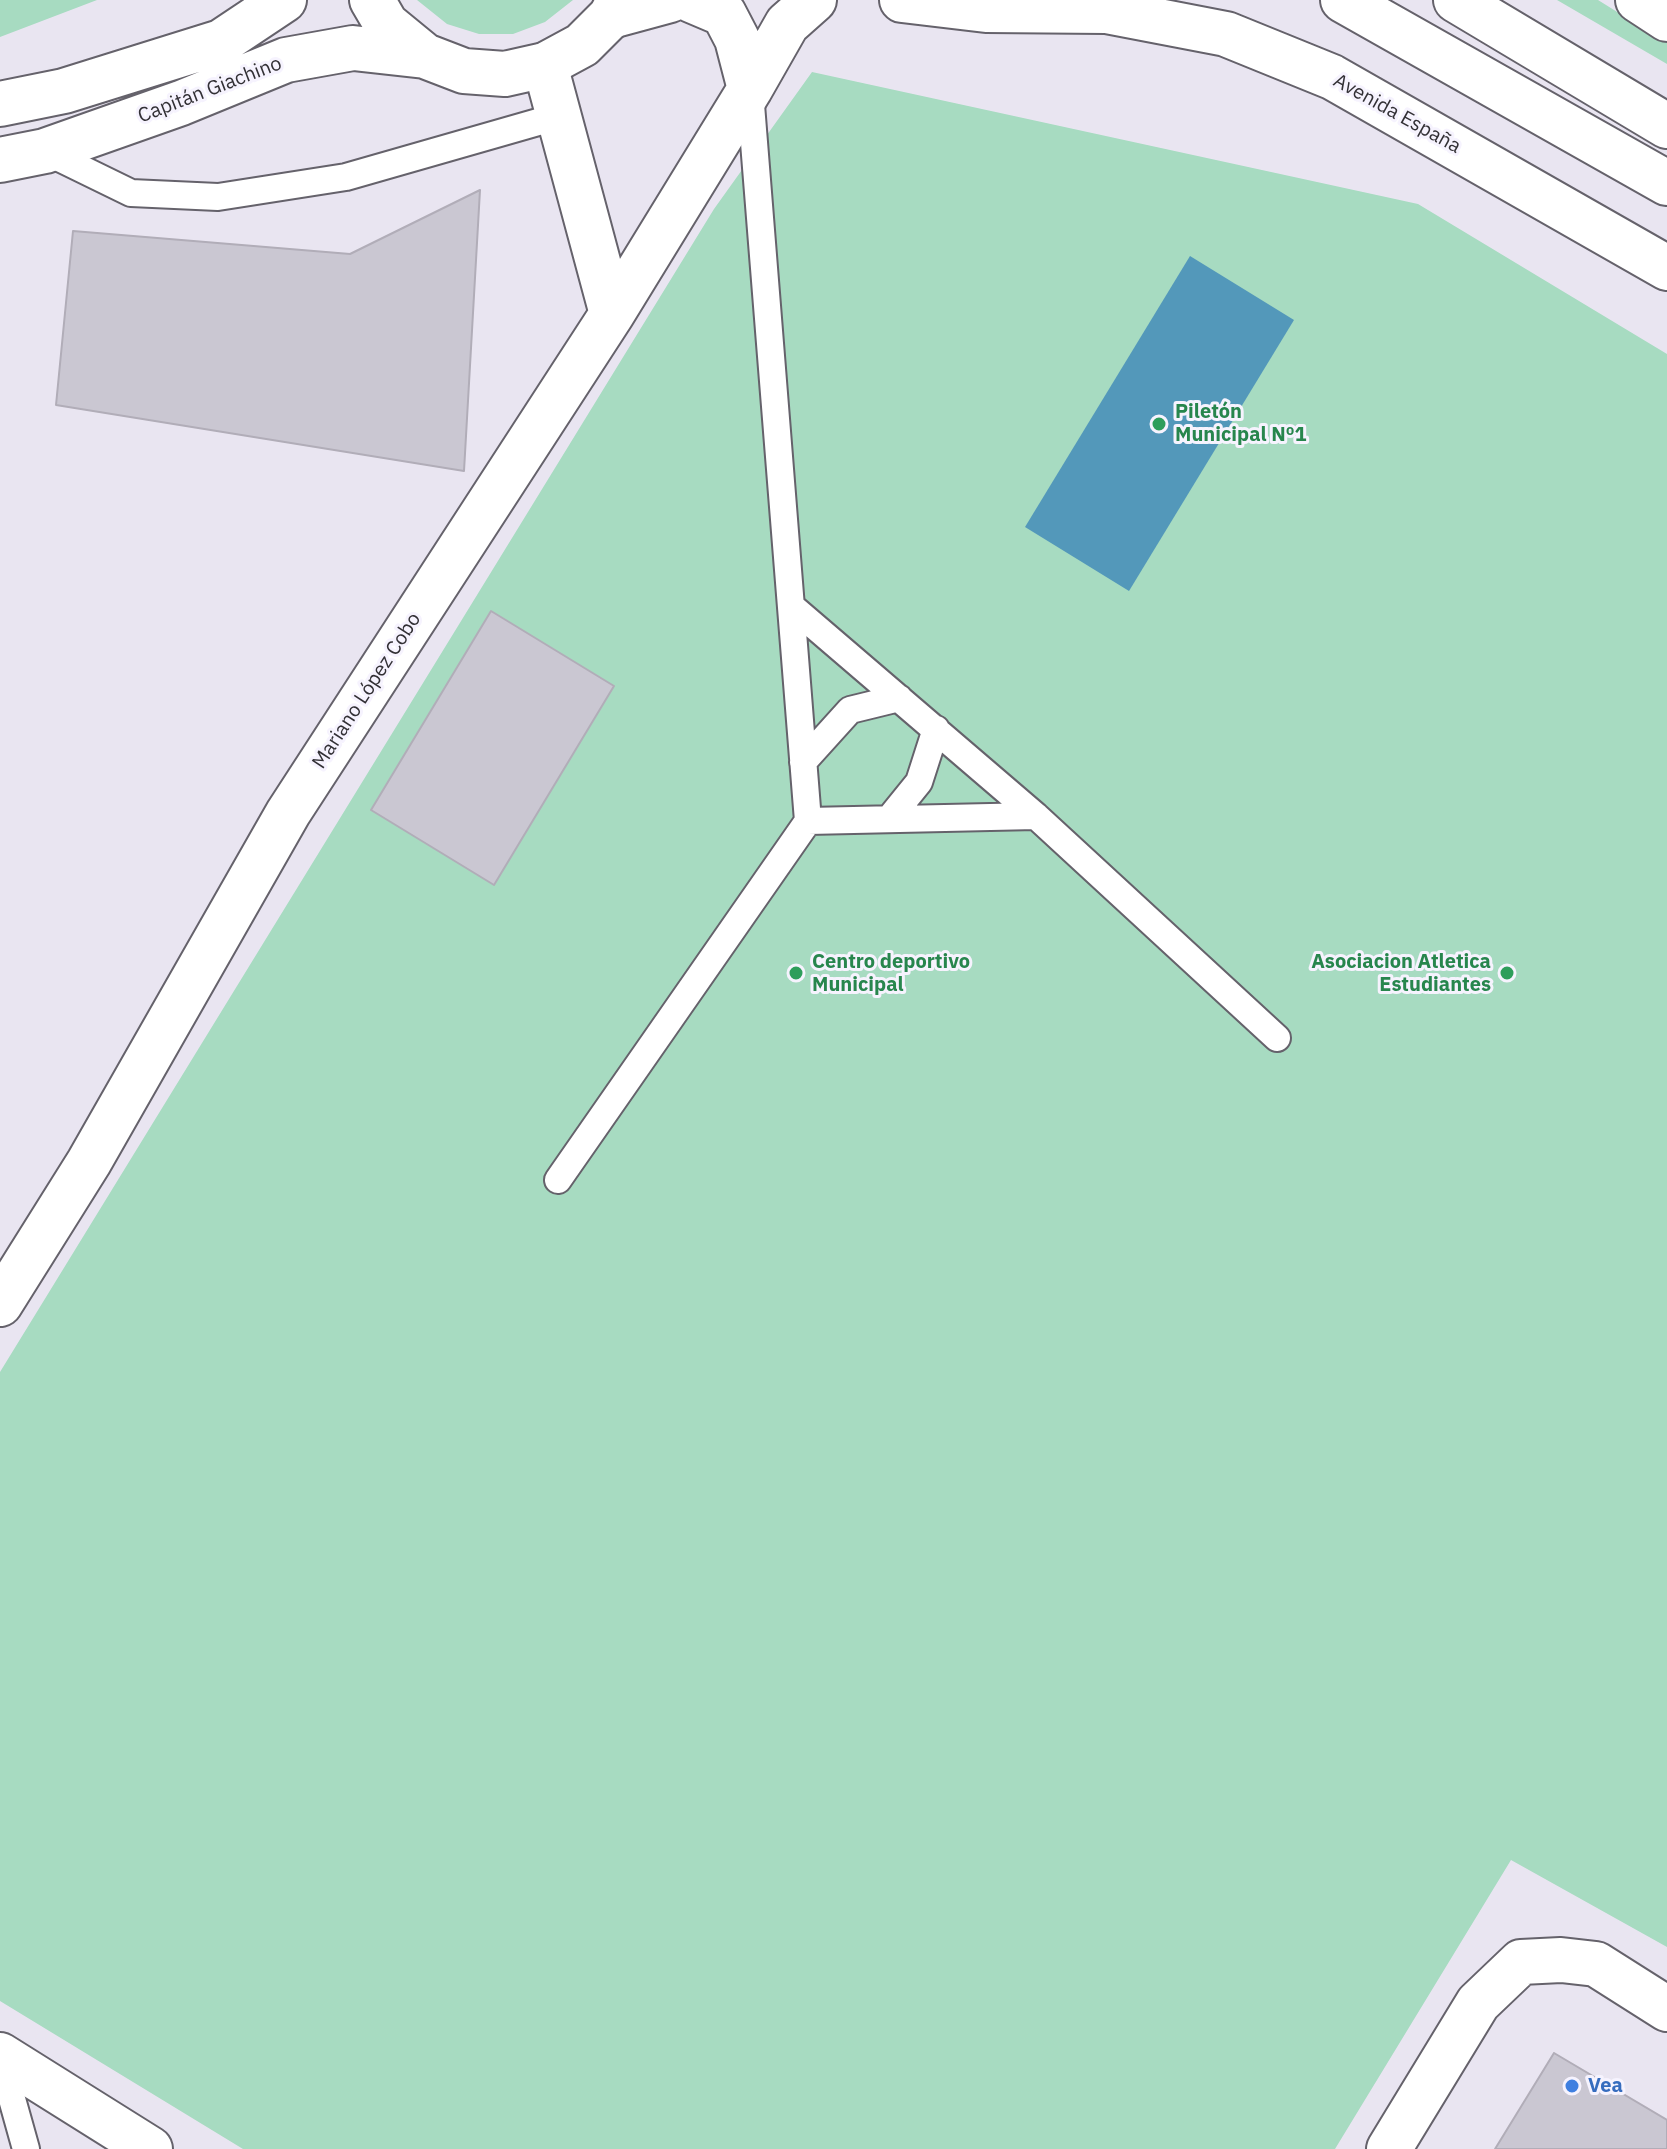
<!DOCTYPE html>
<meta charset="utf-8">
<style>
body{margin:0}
canvas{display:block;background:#e9e5f1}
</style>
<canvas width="1667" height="2149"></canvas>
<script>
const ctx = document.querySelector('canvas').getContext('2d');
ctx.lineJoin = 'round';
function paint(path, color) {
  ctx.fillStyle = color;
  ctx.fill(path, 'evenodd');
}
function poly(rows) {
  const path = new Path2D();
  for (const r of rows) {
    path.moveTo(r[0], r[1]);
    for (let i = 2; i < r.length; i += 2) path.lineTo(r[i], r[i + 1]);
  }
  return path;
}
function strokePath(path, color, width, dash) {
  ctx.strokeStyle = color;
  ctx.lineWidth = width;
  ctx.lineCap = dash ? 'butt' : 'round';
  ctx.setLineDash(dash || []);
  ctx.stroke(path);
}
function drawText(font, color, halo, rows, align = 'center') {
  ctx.font = font + ' "IBM Plex Sans",sans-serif';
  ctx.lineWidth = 6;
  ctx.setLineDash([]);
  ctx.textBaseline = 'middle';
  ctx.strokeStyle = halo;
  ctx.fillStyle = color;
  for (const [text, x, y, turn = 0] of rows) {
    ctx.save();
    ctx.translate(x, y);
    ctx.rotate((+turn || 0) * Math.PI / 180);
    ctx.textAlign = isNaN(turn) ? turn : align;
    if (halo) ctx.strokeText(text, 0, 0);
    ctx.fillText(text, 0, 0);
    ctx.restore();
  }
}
paint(poly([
 [0,0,97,0,0,37],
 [417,0,573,0,545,22,513,34,479,34,447,24],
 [1557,0,1598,0,1667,43,1667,64],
 [812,72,1418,204,1667,354,1667,1947,1511,1860,1335,2149,243,2149,0,2001,0,1372,714,209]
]), '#a7dbc1');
paint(poly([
 [1190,256,1294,320,1129,591,1025,527]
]), '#5398ba');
const building = poly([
 [480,190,464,471,56,405,73,231,350,254,480,190],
 [491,611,614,686,494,885,371,810,491,611],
 [1554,2053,1667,2120,1667,2149,1495,2149,1554,2053]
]);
paint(building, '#cac7d2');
strokePath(building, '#b1adb8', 2);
const lane = poly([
 [45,151,131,193,218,197,346,177,559,116],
 [791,606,1036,816,1277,1038],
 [803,762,850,710,899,698],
 [889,819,919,782,936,729],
 [808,821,1036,816],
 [558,1180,808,821,750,92],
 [0,2056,26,2149]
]);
const street = poly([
 [691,0,724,14,737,39,750,89],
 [902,0,986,10,1106,11,1226,34,1332,77,1667,268],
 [1638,0,1667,19],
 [611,16,670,0],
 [545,65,612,314],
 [0,1304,89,1162,288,813,612,314,750,89,787,24,814,0],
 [0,2055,150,2149],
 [1389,2149,1478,2003,1521,1962,1561,1960,1596,1964,1667,2009]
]);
const secondary = poly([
 [372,0,386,24,425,56,464,71,505,74,545,65,582,45,611,16,619,0],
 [1343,0,1667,183],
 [1456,0,1667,126],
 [0,104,64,91,221,42,284,0],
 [0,160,45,151,181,103,286,60,353,48,425,56]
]);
strokePath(lane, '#65626b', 30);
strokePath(street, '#65626b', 48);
strokePath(secondary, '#65626b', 48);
strokePath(lane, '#fff', 26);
strokePath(street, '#fff', 44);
strokePath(secondary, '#fff', 44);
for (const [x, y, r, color] of [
 [1159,424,8,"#2e9e5b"],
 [796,973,8,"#2e9e5b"],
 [1507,973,8,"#2e9e5b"],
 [1572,2086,8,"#3f7fe0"]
]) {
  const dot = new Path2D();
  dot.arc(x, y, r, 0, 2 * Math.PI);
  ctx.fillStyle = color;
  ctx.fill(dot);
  strokePath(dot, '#f6f3fe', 3);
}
drawText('20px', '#323035', '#f6f3fe', [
 ["Capitán Giachino",210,90,-21],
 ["Avenida España",1397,114,29],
 ["Mariano López Cobo",367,691,-57]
]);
drawText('bold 20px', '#27864d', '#f6f3fe', [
 ["Piletón",1175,412],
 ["Municipal Nº1",1175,435],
 ["Centro deportivo",812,962],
 ["Municipal",812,985],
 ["Asociacion Atletica",1491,962,"right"],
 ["Estudiantes",1491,985,"right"]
], 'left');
drawText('bold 20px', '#366cbe', '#f6f3fe', [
 ["Vea",1588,2086]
], 'left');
</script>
